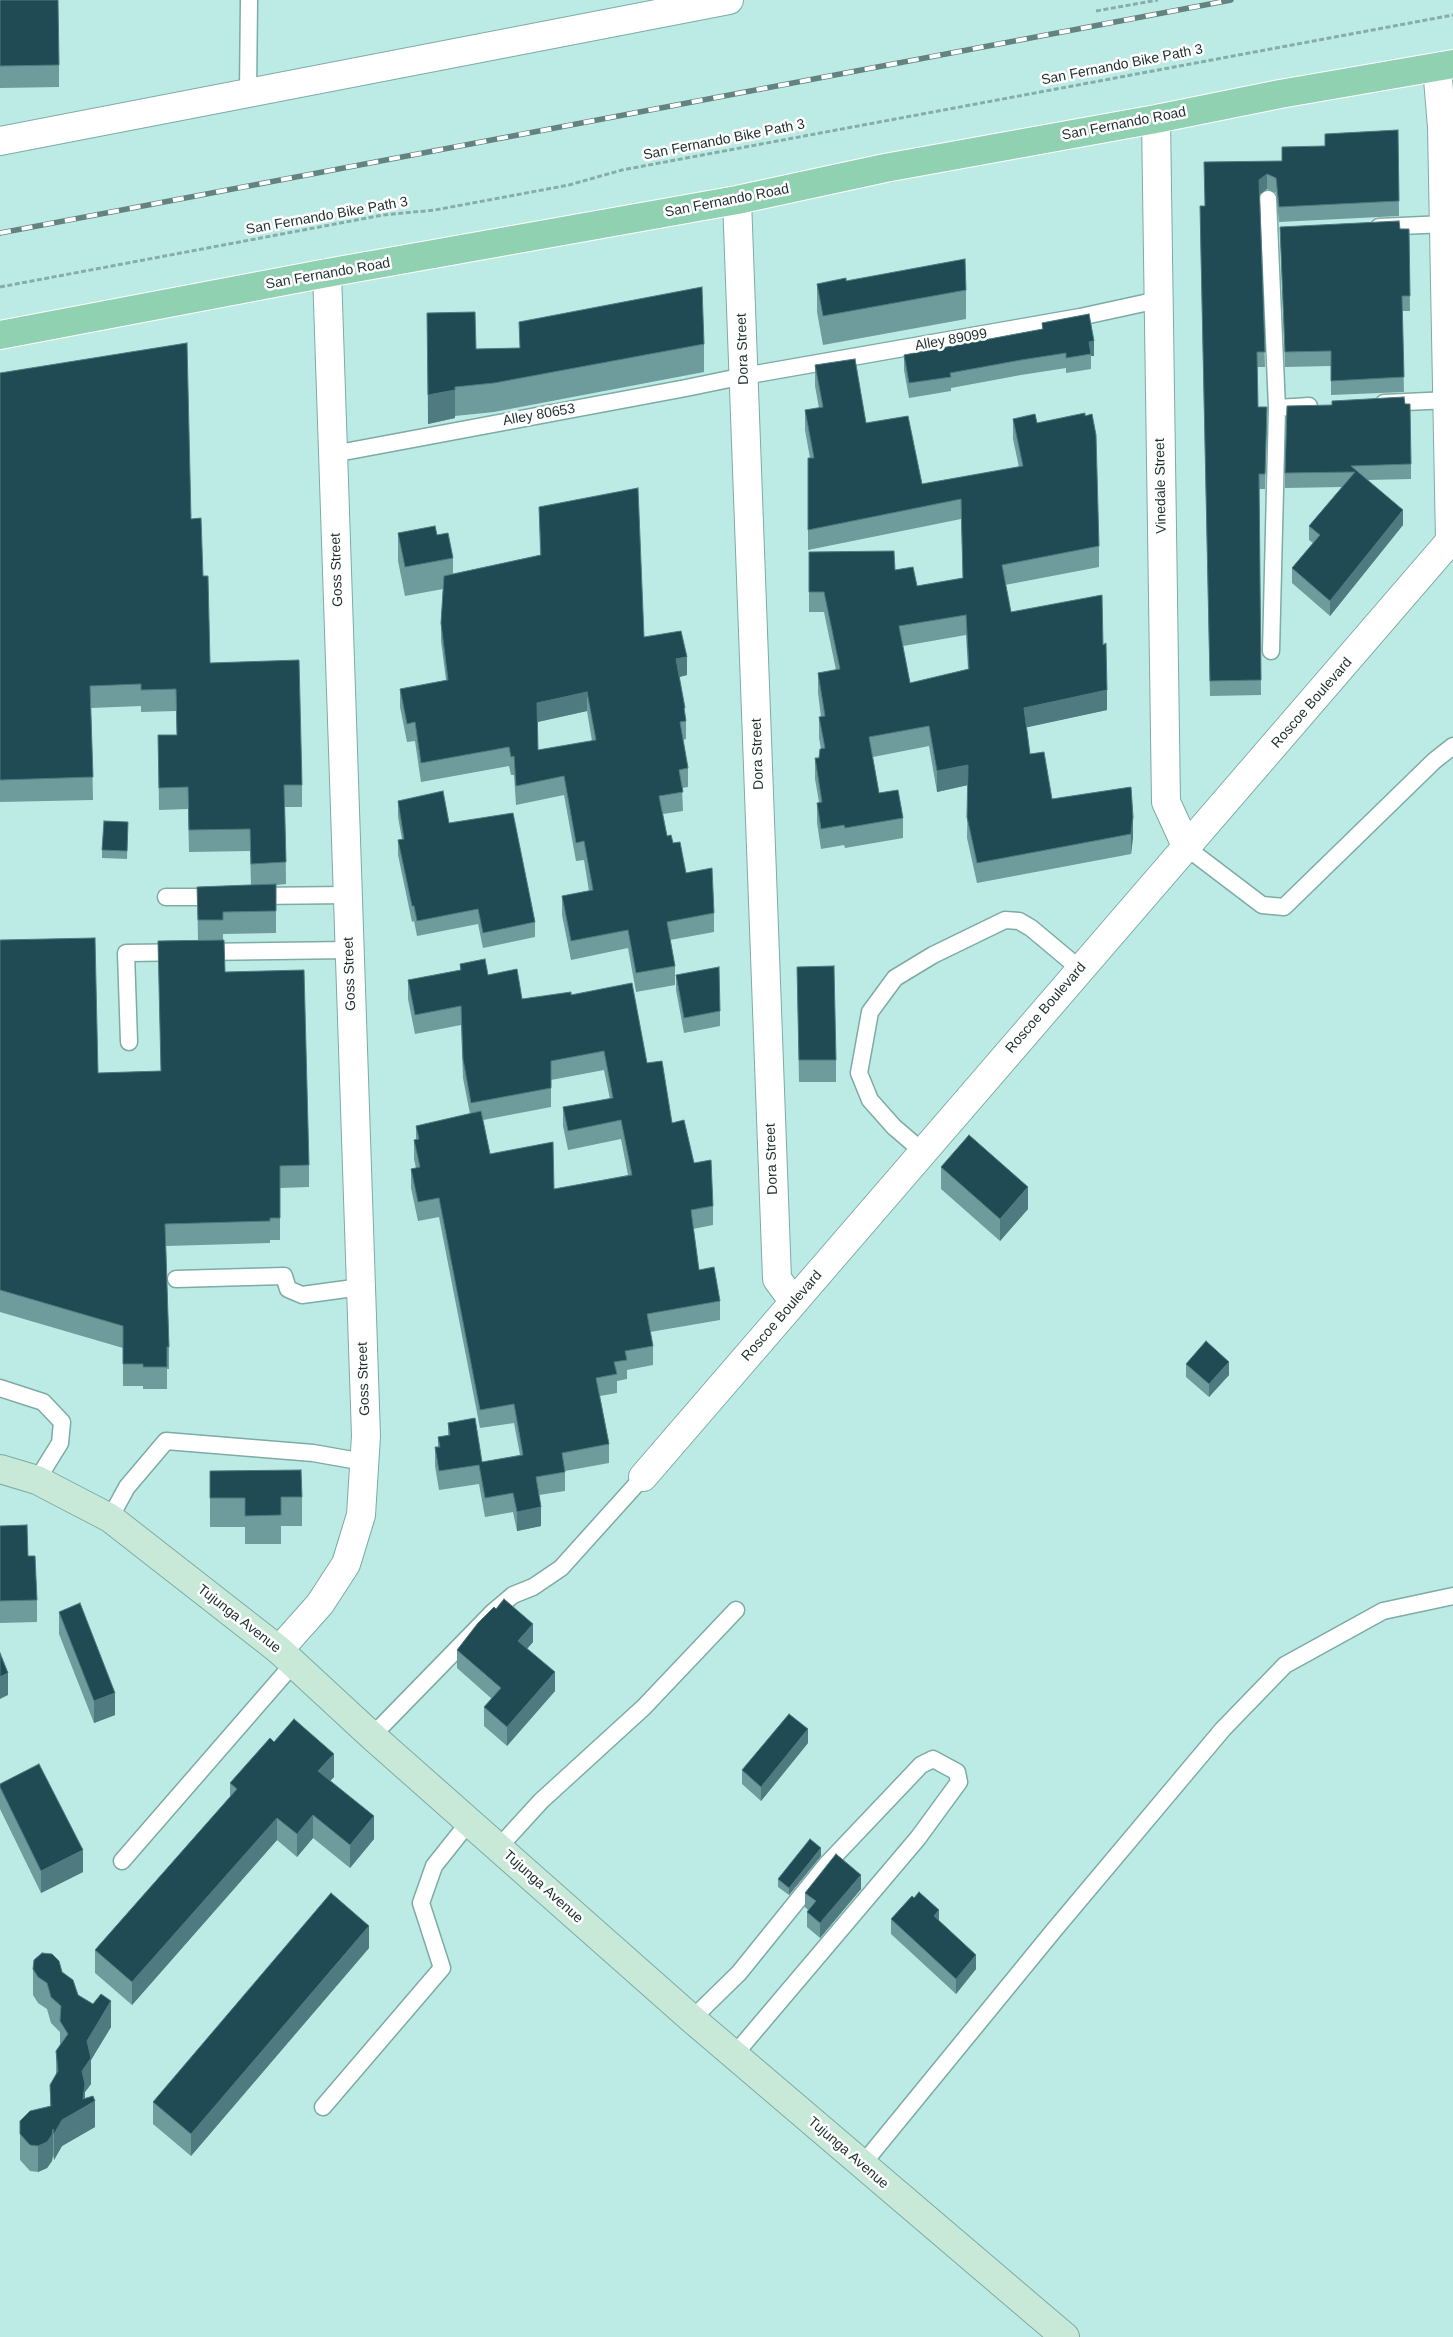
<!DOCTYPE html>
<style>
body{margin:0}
canvas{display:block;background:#bcebe5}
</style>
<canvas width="1453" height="2337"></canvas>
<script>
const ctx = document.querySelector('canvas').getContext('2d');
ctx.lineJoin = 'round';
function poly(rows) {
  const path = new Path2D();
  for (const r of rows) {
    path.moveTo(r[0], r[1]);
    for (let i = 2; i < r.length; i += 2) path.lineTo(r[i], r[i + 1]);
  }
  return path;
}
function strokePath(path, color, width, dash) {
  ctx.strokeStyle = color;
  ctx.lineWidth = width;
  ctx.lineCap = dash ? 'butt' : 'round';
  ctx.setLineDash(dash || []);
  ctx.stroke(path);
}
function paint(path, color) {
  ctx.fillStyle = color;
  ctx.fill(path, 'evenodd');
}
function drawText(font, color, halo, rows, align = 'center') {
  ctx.font = font + ' Arial,sans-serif';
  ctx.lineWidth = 5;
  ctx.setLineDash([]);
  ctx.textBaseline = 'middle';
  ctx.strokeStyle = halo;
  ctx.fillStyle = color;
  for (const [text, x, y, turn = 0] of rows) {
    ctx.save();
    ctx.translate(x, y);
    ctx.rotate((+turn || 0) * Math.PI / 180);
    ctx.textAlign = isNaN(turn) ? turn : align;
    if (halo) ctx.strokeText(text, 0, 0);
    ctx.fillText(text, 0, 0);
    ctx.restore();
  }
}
const lane = poly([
 [248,93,249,0],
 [1268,199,1277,408,1309,406],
 [1379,227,1445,224],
 [1384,403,1449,400],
 [333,454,686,388,744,376,1080,317,1158,300],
 [1271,651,1277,408],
 [1187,848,1262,905,1284,907,1434,761,1453,746],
 [255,896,348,895],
 [166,897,218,897],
 [129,1042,126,953,349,950],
 [922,1151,894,1127,870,1100,859,1073,870,1012,895,978,933,955,1005,920,1019,921,1031,928,1080,969],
 [176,1279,284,1276,288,1289,302,1295,361,1287],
 [0,1388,43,1402,62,1422,60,1443,37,1480],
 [110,1518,127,1487,166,1441,313,1453,364,1462],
 [372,1736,493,1612,513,1595,533,1587,561,1568,643,1477],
 [499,1847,541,1801,644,1707,736,1610],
 [122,1861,294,1663],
 [692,2019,739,1973,827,1864,921,1765,933,1759,957,1772,959,1782,918,1838,735,2054],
 [323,2107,442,1968,421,1903,434,1866,469,1822],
 [862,2165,1055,1929,1223,1729,1285,1665,1383,1611,1453,1596]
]);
const street = poly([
 [1437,67,1442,127,1450,541],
 [1156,119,1166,802,1187,848],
 [0,141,729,0],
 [737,200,777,1279,794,1302],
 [643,1477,1450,541],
 [279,1650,320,1604,346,1564,361,1515,366,1436,327,273]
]);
const secondary = poly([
 [0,1469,37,1480,110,1518,279,1650,372,1736,692,2019,1065,2337]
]);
const primary = poly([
 [0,335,327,273,737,200,885,168,1156,119,1280,94,1453,64]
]);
strokePath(lane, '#7daba5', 19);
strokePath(street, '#7daba5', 30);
strokePath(secondary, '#7daba5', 30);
strokePath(primary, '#fff', 30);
strokePath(poly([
 [1096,11,1158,0],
 [0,287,383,215,435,210,569,185,622,170,1453,15]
]), '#87ada8', 3, [5, 2.5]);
strokePath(lane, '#fff', 16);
strokePath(street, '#fff', 28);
strokePath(secondary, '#c8e8d8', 28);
strokePath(primary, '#90d1b2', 28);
const rail = poly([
 [0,233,1231,0]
]);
strokePath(rail, '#648380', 5.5);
strokePath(rail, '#fff', 4, [11]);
paint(poly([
 [0,0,59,65,59,87,0,88],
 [1398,130,1399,216,1279,222,1276,193,1267,189,1259,194,1265,367,1257,367,1258,407,1267,422,1265,489,1259,489,1261,695,1210,696,1200,221,1204,206,1282,161,1325,146],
 [1280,227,1409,229,1410,311,1402,311,1404,392,1331,395,1331,366,1285,367],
 [846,281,966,290,966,319,823,345,817,312,817,284],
 [427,313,476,349,704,344,704,372,494,412,455,416,455,418,428,424],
 [1089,314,1094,356,1091,356,1091,369,1066,373,1066,368,1021,375,951,388,951,391,909,398,904,370,904,355,1042,329,1042,323],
 [815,365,866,423,922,484,1019,467,1013,439,1013,419,1037,423,1099,546,1099,567,1005,585,1011,612,1103,645,1107,710,1026,727,1030,754,1052,799,1131,787,1133,837,1131,854,977,883,967,838,968,785,937,792,929,746,873,757,879,793,903,818,903,838,845,848,844,845,821,849,817,823,817,803,819,802,815,779,815,758,819,758,821,749,819,738,819,717,821,717,818,693,818,673,836,670,824,612,809,612,809,552,895,570,917,586,963,578,961,519,808,550,808,458,810,458,805,430,805,410,819,408,815,386],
 [966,635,968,669,910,683,903,646],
 [0,373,191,519,203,576,210,663,302,785,302,807,285,807,286,884,276,885,276,933,223,934,223,940,225,972,309,1165,309,1187,280,1188,280,1240,270,1240,270,1243,166,1246,169,1347,169,1369,167,1369,167,1389,143,1389,143,1386,123,1386,123,1348,0,1312,0,940,98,1073,161,1071,158,941,198,940,197,887,251,885,250,851,189,852,188,809,159,810,158,735,177,735,176,711,141,712,141,706,91,708,93,800,0,802],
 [1405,404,1411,464,1411,479,1367,480,1403,525,1330,616,1292,583,1292,568,1313,543,1309,540,1309,526,1342,487,1285,488,1285,473],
 [539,507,644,637,687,675,679,677,686,721,686,739,683,740,688,768,688,787,682,788,683,811,663,814,667,836,673,843,686,873,714,913,714,932,670,940,675,966,675,985,636,992,628,948,571,960,562,915,562,896,589,891,584,860,576,861,564,795,516,805,514,775,511,775,509,766,421,782,415,741,407,742,400,707,400,689,446,680,441,641,441,623,443,589,405,596,398,561,398,533,437,535,453,558,453,574,540,555],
 [587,711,592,741,538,750,538,722],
 [398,801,449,823,535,922,535,937,483,948,478,924,417,936,414,921,412,922,398,855,398,840,402,839,398,817],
 [128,822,127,859,102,858,102,850],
 [460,964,488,975,522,999,571,995,647,1063,672,1123,694,1163,713,1206,713,1225,693,1229,699,1270,720,1301,720,1320,650,1332,653,1346,653,1365,627,1370,627,1379,617,1381,617,1393,600,1396,609,1444,609,1463,565,1471,565,1491,539,1495,541,1526,517,1531,513,1512,485,1517,479,1484,439,1490,435,1466,435,1447,438,1447,438,1437,448,1436,448,1423,482,1462,520,1455,514,1423,480,1428,439,1217,418,1221,411,1188,411,1169,416,1168,414,1159,414,1140,416,1140,416,1126,470,1114,463,1078,461,1025,415,1034,408,999,408,980,460,970],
 [604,1070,610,1099,563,1107,563,1126,568,1150,621,1139,628,1175,554,1189,490,1154,483,1120,551,1107,551,1080],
 [797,967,836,1060,836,1082,799,1082],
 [676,975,720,1011,720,1026,684,1033,676,990],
 [941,1167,1028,1209,1000,1241,941,1189],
 [1186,1364,1229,1375,1209,1397,1186,1377],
 [210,1471,302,1497,302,1526,281,1526,281,1544,245,1544,245,1527,210,1527],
 [0,1526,28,1556,37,1600,37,1622,0,1623],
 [59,1612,115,1715,94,1723,59,1634],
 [533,1642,527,1649,555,1691,507,1746,484,1726,484,1707,492,1699,457,1668,457,1650],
 [274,1742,334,1777,330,1781,374,1839,350,1868,313,1838,297,1857,277,1840,132,2005,95,1973,95,1950,230,1797,230,1783],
 [808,1743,761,1801,742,1784,742,1770],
 [0,1784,83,1872,41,1893,0,1809],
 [821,1856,789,1895,778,1887,778,1879],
 [861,1889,820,1938,807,1927,807,1912,808,1910,805,1907,805,1893],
 [891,1919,939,1921,976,1969,956,1994,891,1934],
 [369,1948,191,2156,153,2124,153,2102],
 [33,1969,62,1972,78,1995,111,2027,91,2060,91,2084,85,2092,85,2098,95,2127,62,2146,54,2160,53,2155,52,2161,47,2168,38,2172,30,2171,20,2160,20,2134,50,2107,50,2085,56,2075,56,2051,60,2045,60,2032,51,2023,47,2009,38,2003,33,1995]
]), '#6e9b9c');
paint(poly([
 [1267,174,1267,189,1259,195,1259,180],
 [1094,341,1094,356,1091,356,1089,342],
 [455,390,455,418,428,424,428,395],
 [1403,510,1403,525,1330,616,1330,601],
 [687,657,687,675,676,678,676,659],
 [1107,690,1107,710,1024,728,1024,708],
 [587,692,587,711,537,722,537,703],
 [968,765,968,785,937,792,937,771],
 [1133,817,1133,837,1131,854,1131,834],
 [1028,1187,1028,1209,1000,1241,1000,1219],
 [1229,1362,1229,1375,1209,1397,1209,1384],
 [541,1507,541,1526,517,1531,517,1512],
 [533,1624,533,1642,518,1659,518,1641],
 [555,1672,555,1691,507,1746,507,1727],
 [8,1673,8,1695,0,1699,0,1677],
 [115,1693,115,1715,94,1723,94,1701],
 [808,1729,808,1743,761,1801,761,1787],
 [334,1754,334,1777,318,1794,318,1771],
 [313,1815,313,1838,297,1857,297,1834],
 [374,1816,374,1839,350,1868,350,1845],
 [277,1818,277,1840,132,2005,132,1982],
 [821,1848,821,1856,789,1895,789,1888],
 [83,1850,83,1872,41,1893,41,1871],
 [861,1875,861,1889,820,1938,820,1923],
 [939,1910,939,1925,934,1916],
 [369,1926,369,1948,191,2156,191,2134],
 [976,1955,976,1969,956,1994,956,1979],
 [111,2001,111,2027,91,2060,91,2084,85,2092,85,2106,95,2101,95,2127,62,2146,54,2160,54,2134,82,2071,87,2041],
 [53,2129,53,2155,52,2161,47,2168,38,2172,38,2146]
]), '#4f7b80');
const building = poly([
 [0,0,58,0,59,65,0,66,0,0],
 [1398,130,1399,201,1279,207,1276,178,1267,174,1259,180,1265,352,1257,352,1258,407,1267,407,1265,474,1259,474,1261,680,1210,681,1200,206,1205,206,1204,162,1282,161,1282,147,1325,146,1325,134,1398,130],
 [1399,221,1400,229,1409,229,1410,296,1402,296,1404,377,1331,381,1331,351,1285,352,1280,227,1399,221],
 [965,259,966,290,823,316,817,284,846,278,846,281,965,259],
 [702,287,704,344,494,383,455,387,455,390,428,395,427,313,475,312,476,349,520,348,519,322,702,287],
 [1089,314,1094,341,1089,342,1091,354,1066,358,1066,353,1021,360,950,373,951,377,909,383,904,355,1043,329,1042,323,1089,314],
 [187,343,191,519,201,518,203,576,208,576,210,663,299,660,302,785,284,785,286,862,251,864,250,829,189,830,188,787,159,788,158,735,177,735,176,689,141,690,141,684,90,686,93,777,0,780,0,373,187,343],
 [855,359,866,423,908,416,922,484,1023,466,1013,419,1035,414,1037,423,1085,413,1085,416,1092,414,1096,435,1099,546,1002,565,1011,612,1102,595,1103,645,1106,643,1107,690,1024,708,1030,754,1044,752,1052,799,1131,787,1133,817,1131,834,977,863,967,817,968,765,937,771,929,726,869,737,879,793,898,790,903,818,845,828,844,825,821,829,817,803,822,802,815,758,819,758,820,749,825,748,819,717,825,716,818,673,840,669,824,592,809,592,809,552,894,551,895,570,913,567,917,586,963,578,961,499,808,530,808,458,814,458,805,410,823,407,815,365,855,359],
 [966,615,969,669,910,683,899,626,966,615],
 [1404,397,1405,404,1410,404,1411,464,1351,466,1403,510,1330,601,1292,568,1320,535,1309,526,1355,472,1285,473,1287,406,1332,405,1332,401,1404,397],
 [638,488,644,637,681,631,687,657,676,659,685,708,684,708,686,721,680,722,688,768,679,770,683,792,659,796,667,836,671,835,673,843,680,842,686,873,712,868,714,913,667,922,675,966,636,973,628,930,571,941,562,896,593,890,584,841,576,843,564,776,516,786,514,756,511,757,509,747,421,763,415,722,407,724,400,689,448,680,441,623,444,576,541,555,539,507,638,488],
 [587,692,596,740,538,750,537,703,587,692],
 [435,526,437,535,448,533,453,558,405,567,398,533,435,526],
 [443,791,449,823,513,813,535,922,483,933,478,909,417,921,414,906,412,906,398,840,404,839,398,801,443,791],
 [104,821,128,822,127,851,102,850,104,821],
 [276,884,276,911,223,912,223,920,198,920,197,887,276,884],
 [95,938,98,1073,161,1071,158,941,224,940,225,972,304,970,309,1165,280,1166,280,1218,270,1218,270,1221,165,1224,169,1347,167,1347,167,1367,143,1367,143,1364,123,1364,123,1326,0,1290,0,940,95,938],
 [485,959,488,975,517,969,522,999,571,992,571,995,632,983,647,1063,662,1061,672,1123,684,1120,694,1163,711,1160,713,1206,691,1210,699,1270,714,1267,720,1301,647,1314,653,1346,625,1351,627,1360,614,1362,617,1374,596,1378,609,1444,562,1453,565,1472,536,1477,541,1507,517,1512,513,1493,485,1498,479,1465,439,1471,435,1447,440,1447,438,1437,450,1435,448,1423,475,1418,482,1462,523,1455,514,1404,480,1410,439,1198,418,1202,411,1169,420,1167,414,1140,419,1139,416,1126,481,1111,490,1154,553,1142,554,1189,632,1175,621,1120,568,1131,563,1107,613,1098,604,1051,551,1061,551,1088,471,1103,463,1059,461,1006,415,1015,408,980,461,970,460,964,485,959],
 [834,966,836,1060,799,1060,797,967,834,966],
 [719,967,720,1011,684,1018,676,975,719,967],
 [969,1135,1028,1187,1000,1219,941,1167,969,1135],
 [1206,1341,1229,1362,1209,1384,1186,1364,1206,1341],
 [301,1470,302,1497,281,1497,281,1515,245,1516,245,1498,210,1498,210,1471,301,1470],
 [27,1525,28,1556,35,1556,37,1600,0,1601,0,1526,27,1525],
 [504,1599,533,1624,518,1641,555,1672,507,1727,484,1707,501,1688,457,1650,478,1623,494,1607,496,1609,504,1599],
 [80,1603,115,1693,94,1701,59,1612,80,1603],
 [0,1653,8,1673,0,1677,0,1653],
 [789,1714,808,1729,761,1787,742,1770,789,1714],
 [294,1719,334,1754,318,1771,374,1816,350,1845,313,1815,297,1834,277,1818,132,1982,95,1950,237,1789,230,1783,270,1738,274,1742,294,1719],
 [39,1764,83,1850,41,1871,0,1787,0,1784,39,1764],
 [810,1839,821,1848,789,1888,778,1879,810,1839],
 [836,1854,861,1875,820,1923,807,1912,816,1901,805,1893,836,1854],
 [919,1892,939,1910,934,1916,976,1955,956,1979,891,1919,912,1896,914,1898,919,1892],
 [331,1893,369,1926,191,2134,153,2102,331,1893],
 [42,1953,52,1954,59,1961,62,1972,73,1980,78,1995,93,2004,101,1994,111,2001,87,2041,91,2058,82,2071,85,2084,83,2099,93,2096,95,2101,62,2120,54,2134,53,2129,52,2135,47,2142,38,2146,30,2145,20,2134,20,2121,30,2111,51,2106,50,2085,58,2071,56,2051,68,2034,60,2021,61,2006,51,1997,47,1983,38,1977,33,1969,34,1960,42,1953]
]);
paint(building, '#204b54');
strokePath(building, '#4f7b80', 1);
drawText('14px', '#1d2f2d', '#fff', [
 ["San Fernando Bike Path 3",1122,65,-11],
 ["San Fernando Road",1124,124,-11],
 ["San Fernando Bike Path 3",724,140,-11],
 ["San Fernando Road",727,201,-11],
 ["San Fernando Bike Path 3",327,216,-10],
 ["San Fernando Road",328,274,-10],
 ["Alley 89099",951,340,-10],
 ["Dora Street",743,349,-92],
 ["Alley 80653",539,415,-10],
 ["Vinedale Street",1161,486,-91],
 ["Goss Street",337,570,-92],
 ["Roscoe Boulevard",1312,703,-49],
 ["Dora Street",758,754,-92],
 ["Goss Street",350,974,-92],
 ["Roscoe Boulevard",1046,1008,-49],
 ["Dora Street",772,1159,-92],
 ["Roscoe Boulevard",782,1316,-49],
 ["Goss Street",364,1379,-92],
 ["Tujunga Avenue",239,1619,38],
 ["Tujunga Avenue",543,1887,42],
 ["Tujunga Avenue",848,2153,41]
]);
</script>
